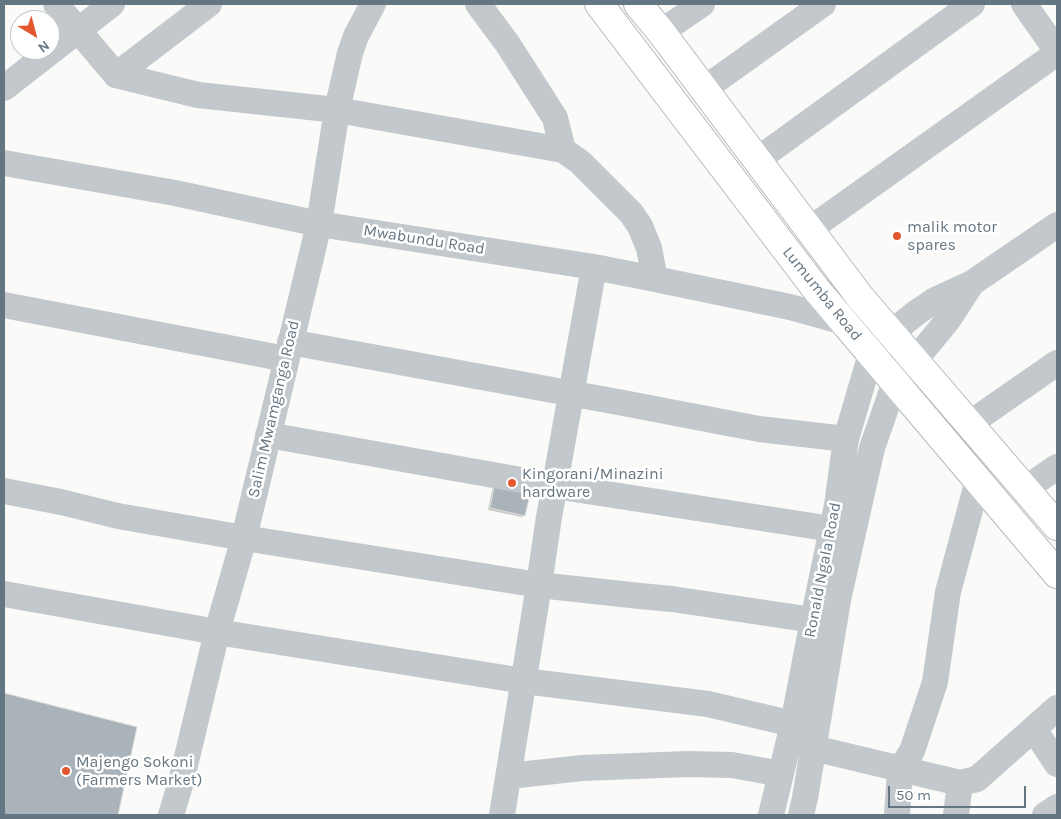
<!DOCTYPE html>
<style>
body{margin:0}
#map{position:relative;width:1061px;height:819px;overflow:hidden;background:#fafaf8;font-family:Karla,sans-serif}
canvas{display:block}
.frame{position:absolute;inset:0;border:5px solid #657683;pointer-events:none}
.north{position:absolute;left:10px;top:10px;width:50px;height:50px;box-sizing:border-box;background:#fff;border:1px solid #c1c8cd;border-radius:50%;rotate:143deg;font-size:14px;font-weight:700;line-height:20px;text-align:center;color:#657683}
.north::after{content:'';display:block;margin:auto;width:18px;height:22px;background:#e4572e;clip-path:polygon(50% 0,100% 100%,50% 72%,0 100%)}
.scale{position:absolute;left:888px;top:786px;width:138px;height:22px;box-sizing:border-box;border:2px solid #657683;border-top:0;padding-left:6px;font-size:15px;line-height:18px;white-space:nowrap;color:#657683;-webkit-text-stroke:4px #fff;paint-order:stroke}
</style>
<div id="map">
<canvas width="1061" height="819"></canvas>
<div class="frame"></div>
<div class="north">N</div>
<div class="scale">50 m</div>
</div>
<script>
const ctx = document.querySelector('canvas').getContext('2d');
ctx.lineJoin = 'round';
function paint(path, color) {
  ctx.fillStyle = color;
  ctx.fill(path, 'evenodd');
}
function poly(rows) {
  const path = new Path2D();
  for (const r of rows) {
    path.moveTo(r[0], r[1]);
    for (let i = 2; i < r.length; i += 2) path.lineTo(r[i], r[i + 1]);
  }
  return path;
}
function strokePath(path, color, width, dash) {
  ctx.strokeStyle = color;
  ctx.lineWidth = width;
  ctx.lineCap = dash ? 'butt' : 'round';
  ctx.setLineDash(dash || []);
  ctx.stroke(path);
}
function drawText(font, color, halo, rows, align = 'center') {
  ctx.font = font + ' Karla,sans-serif';
  ctx.lineWidth = 5;
  ctx.setLineDash([]);
  ctx.textBaseline = 'middle';
  ctx.strokeStyle = halo;
  ctx.fillStyle = color;
  for (const [text, x, y, turn = 0] of rows) {
    ctx.save();
    ctx.translate(x, y);
    ctx.rotate((+turn || 0) * Math.PI / 180);
    ctx.textAlign = isNaN(turn) ? turn : align;
    if (halo) ctx.strokeText(text, 0, 0);
    ctx.fillText(text, 0, 0);
    ctx.restore();
  }
}
paint(poly([
 [494,481,524,515,522,517,488,510],
 [4,694,136,727,117,815,4,815]
]), '#0003');
const building = poly([
 [496,478,532,485,525,516,490,508,496,478],
 [4,693,137,727,118,815,4,815,4,693]
]);
paint(building, '#aab3b9');
strokePath(building, '#dcdcda', 1);
const major = poly([
 [599,4,816,289,1057,574],
 [638,4,661,32,860,297,1057,526]
]);
strokePath(major, '#b5babe', 30);
strokePath(poly([
 [56,4,116,75,198,95,337,110,563,150,580,162,631,213,640,226,649,248,655,279],
 [478,4,507,43,555,118,563,150],
 [1024,4,1057,51],
 [661,32,702,4],
 [116,75,209,4],
 [4,88,112,4],
 [704,89,823,4],
 [757,160,972,4],
 [4,163,175,193,319,224,594,267,655,279,790,307,844,322],
 [810,229,1057,53],
 [4,305,286,359],
 [290,342,618,402,759,429,846,439],
 [969,424,1057,363],
 [268,435,555,486,832,529],
 [1025,489,1057,467],
 [4,491,61,502,118,516,244,538,539,585,640,596,672,599,813,620],
 [4,594,217,632,524,681,708,704,793,724],
 [1034,729,1057,764],
 [813,748,960,783,977,779,1057,708],
 [509,776,582,768,688,764,732,765,781,774],
 [171,815,181,782,217,632,244,538,319,224,337,110,350,53,356,36,373,4],
 [502,815,539,585,549,517,594,267],
 [771,815,793,724,813,620,837,505,846,439,871,354,891,333,916,313,935,300,972,283,1057,225],
 [801,815,805,798,838,600,872,448,895,382,915,360,948,320,972,283],
 [897,815,900,770,912,751,935,682,948,592,978,480],
 [956,815,960,783],
 [1045,815,1057,807]
]), '#c3c8cc', 26);
strokePath(major, '#fff', 28);
for (const [x, y, r, color] of [
 [897,236,5,"#e4572e"],
 [512,483,5,"#e4572e"],
 [66,771,5,"#e4572e"]
]) {
  const dot = new Path2D();
  dot.arc(x, y, r, 0, 2 * Math.PI);
  ctx.fillStyle = color;
  ctx.fill(dot);
  strokePath(dot, '#fff', 2);
}
drawText('16px', '#657683', '#fff', [
 ["malik motor",907,227],
 ["spares",907,245],
 ["Kingorani/Minazini",522,474],
 ["hardware",522,492],
 ["Majengo Sokoni",76,762],
 ["(Farmers Market)",76,780]
], 'left');
drawText('16px', '#657683', '#fff', [
 ["Mwabundu Road",424,240,9],
 ["Lumumba Road",822,294,51],
 ["Salim Mwamganga Road",274,409,-77],
 ["Ronald Ngala Road",823,570,-79]
]);
</script>
